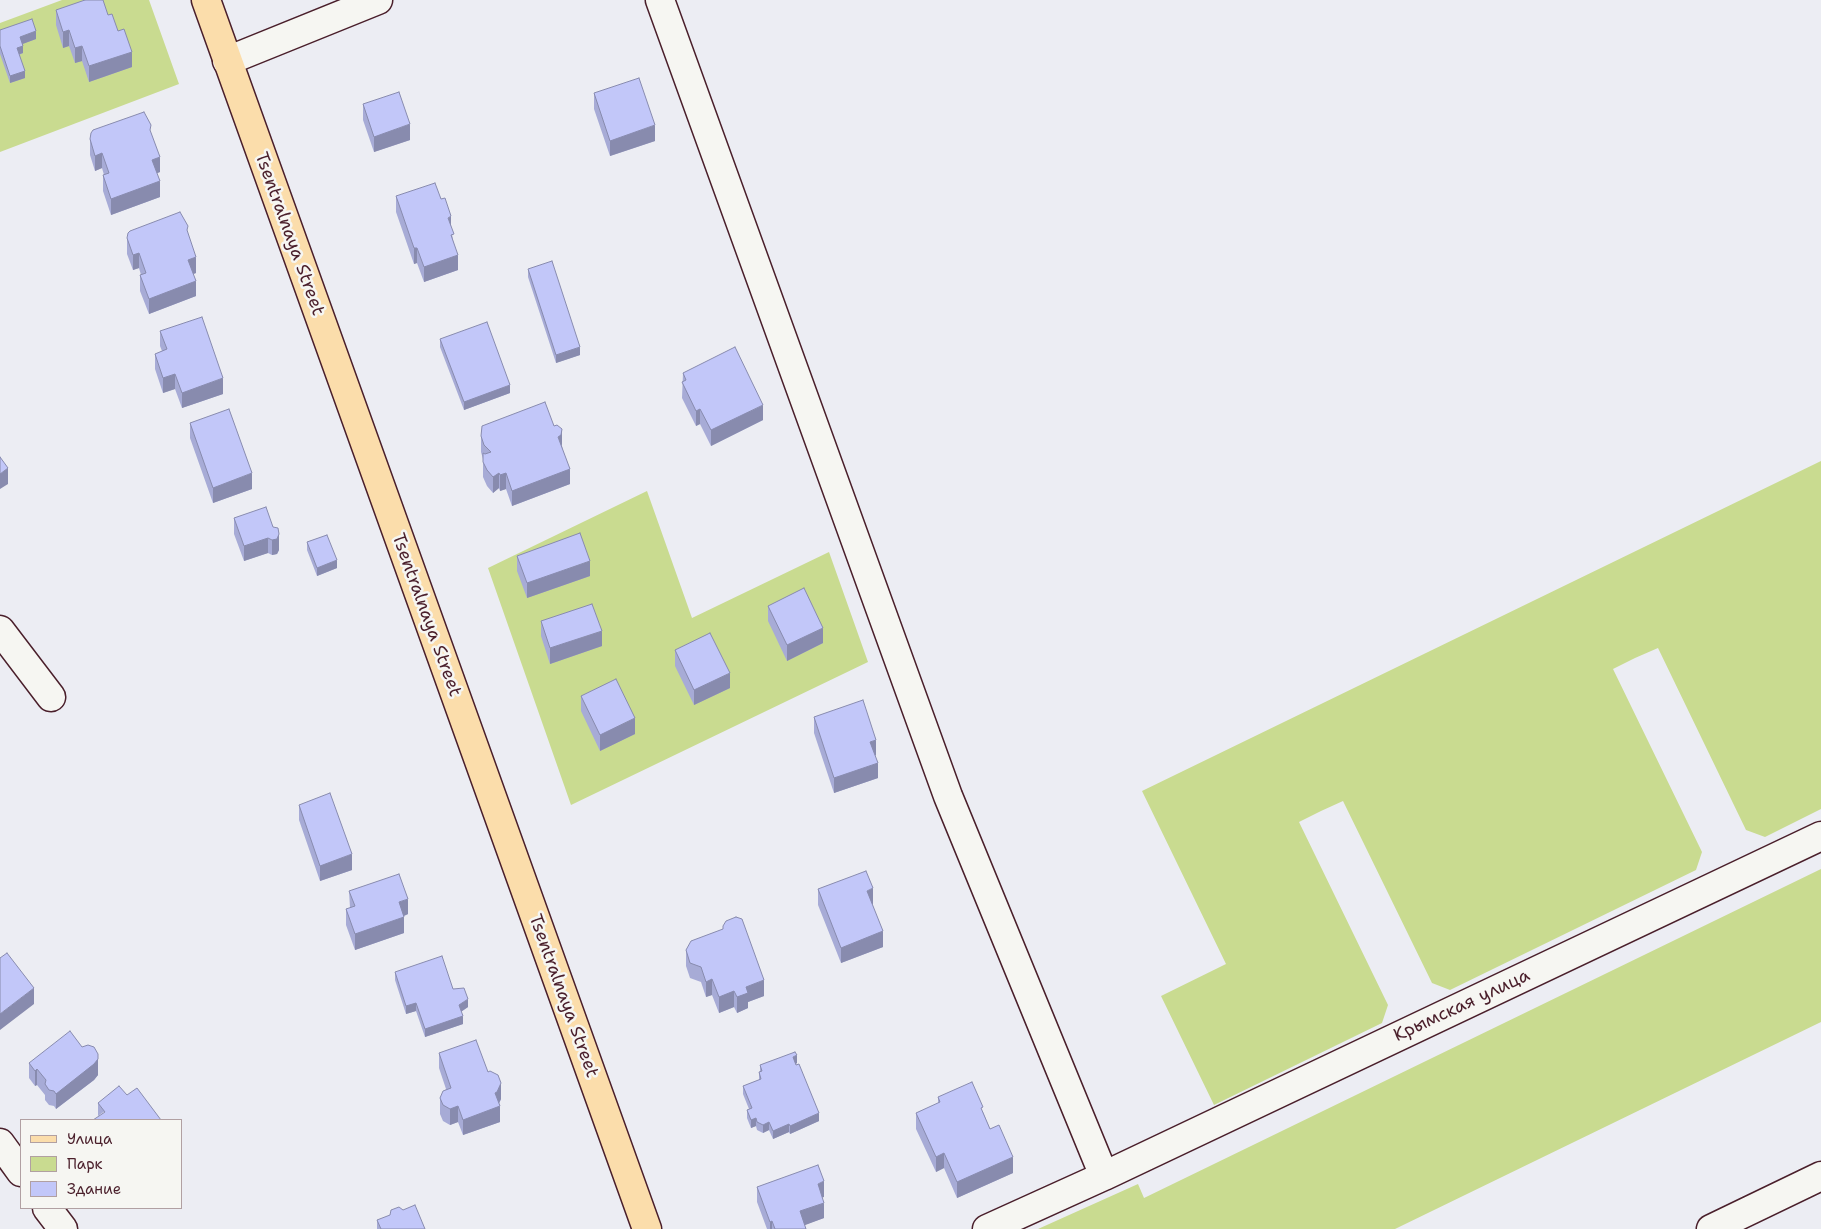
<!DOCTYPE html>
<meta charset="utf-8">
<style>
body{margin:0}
#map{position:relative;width:1821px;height:1229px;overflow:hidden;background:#ecedf3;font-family:"Shantell Sans",sans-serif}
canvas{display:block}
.legend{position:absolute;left:20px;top:1119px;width:162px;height:90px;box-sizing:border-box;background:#f6f6f2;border:1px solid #b1a0a2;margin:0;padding:6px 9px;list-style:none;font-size:15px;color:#4a1f2b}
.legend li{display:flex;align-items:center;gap:10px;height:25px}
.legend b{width:25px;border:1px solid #b1a0a2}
</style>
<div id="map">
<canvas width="1821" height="1229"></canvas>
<ul class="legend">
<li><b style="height:6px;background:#fbddab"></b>Улица</li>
<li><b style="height:14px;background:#c9db90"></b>Парк</li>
<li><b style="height:14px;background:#c2c7f9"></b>Здание</li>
</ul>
</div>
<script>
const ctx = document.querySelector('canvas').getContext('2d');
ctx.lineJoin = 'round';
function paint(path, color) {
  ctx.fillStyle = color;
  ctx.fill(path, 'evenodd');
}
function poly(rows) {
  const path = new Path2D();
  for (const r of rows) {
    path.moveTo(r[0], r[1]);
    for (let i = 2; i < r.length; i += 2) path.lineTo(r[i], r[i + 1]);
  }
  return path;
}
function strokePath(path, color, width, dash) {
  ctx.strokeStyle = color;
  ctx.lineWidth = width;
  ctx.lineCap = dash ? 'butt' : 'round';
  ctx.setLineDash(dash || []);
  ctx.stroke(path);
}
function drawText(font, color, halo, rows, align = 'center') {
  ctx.font = font + ' "Shantell Sans",sans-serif';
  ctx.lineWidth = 5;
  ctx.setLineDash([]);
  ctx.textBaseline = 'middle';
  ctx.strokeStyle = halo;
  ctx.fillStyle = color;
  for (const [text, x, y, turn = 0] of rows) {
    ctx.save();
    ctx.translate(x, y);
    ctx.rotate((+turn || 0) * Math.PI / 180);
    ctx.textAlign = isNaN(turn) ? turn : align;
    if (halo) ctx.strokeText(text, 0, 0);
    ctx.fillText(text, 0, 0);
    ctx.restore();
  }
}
paint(poly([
 [62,0,149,0,179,84,0,152,0,23],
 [1821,461,1821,809,1765,837,1746,830,1658,648,1635,658,1613,669,1702,852,1696,870,1450,990,1432,983,1343,801,1321,811,1299,822,1388,1005,1382,1023,1214,1105,1161,996,1226,964,1142,791],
 [647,491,692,618,829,552,868,662,571,805,488,568],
 [1821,869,1821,1022,1395,1229,1038,1229,1138,1184,1144,1198]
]), '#c9db90');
const minor = poly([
 [660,0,948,796,1104,1176,987,1229],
 [227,61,378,0],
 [0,630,51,697],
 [0,1143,21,1172],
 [1104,1176,1821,836],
 [47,1208,63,1229],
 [1711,1229,1821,1176]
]);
const major = poly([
 [206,0,647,1229]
]);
strokePath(minor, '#4a1f2b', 31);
strokePath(major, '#4a1f2b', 31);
strokePath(minor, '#f6f6f2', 28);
strokePath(major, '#fbddab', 28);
paint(poly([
 [56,10,108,15,118,31,132,67,89,82,82,61,75,63,69,46,63,48,56,25],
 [0,30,36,39,22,44,23,53,19,55,25,78,10,83,0,54],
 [594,93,655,141,610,156,594,109],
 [363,104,410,140,374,152,363,120],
 [151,133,160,172,157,173,160,197,111,215,103,191,103,175,104,175,102,168,95,171,90,155,90,139],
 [396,196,451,228,458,270,424,282,417,263,414,264,396,212],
 [188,233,196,273,193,274,196,296,149,314,140,291,140,275,141,275,139,268,133,270,127,254,127,238],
 [528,269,580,355,556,363,528,277],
 [160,331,223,394,182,408,175,389,163,393,155,369,155,354,162,351,160,346],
 [440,339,510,393,464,410,440,347],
 [683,373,763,420,711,446,700,424,696,426,682,398],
 [190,423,252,489,213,503,190,438],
 [481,436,562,446,570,484,512,506,506,489,500,491,499,488,493,493,487,486,483,477,483,459,481,452],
 [234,518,273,527,279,550,277,554,272,555,268,553,244,561,234,534],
 [307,542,337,568,317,576,307,550],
 [517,556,590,576,527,598,517,571],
 [768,606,823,643,787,661,768,621],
 [541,621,602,646,550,664,541,636],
 [675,650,730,688,694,705,675,666],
 [581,696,635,734,600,751,581,711],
 [814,717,876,755,875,756,878,778,834,793,814,733],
 [299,805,352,870,320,881,299,820],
 [818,889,873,904,872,904,883,947,841,963,818,905],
 [349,891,408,914,404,916,404,933,355,950,346,925,346,909,350,908],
 [723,926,764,996,748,1002,748,1008,737,1013,734,1007,719,1013,712,995,706,997,701,982,690,978,686,966,686,950,723,929],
 [395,972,453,989,468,1007,461,1012,463,1024,425,1037,416,1011,406,1014,395,980],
 [439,1053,488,1072,501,1099,499,1104,500,1122,463,1135,458,1122,450,1125,443,1121,440,1114,440,1098,446,1089,439,1068],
 [29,1063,98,1069,98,1075,94,1080,56,1109,54,1106,49,1105,45,1100,45,1095,37,1085,35,1086,29,1078],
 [797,1063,796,1064,819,1121,790,1134,789,1132,773,1139,769,1130,763,1133,757,1130,756,1126,751,1128,747,1118,747,1110,749,1109,743,1094,743,1086,759,1080,759,1072,760,1072,760,1065],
 [127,1095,98,1116,98,1103],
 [938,1097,983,1112,990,1129,1013,1173,957,1198,944,1168,936,1172,916,1129,916,1113,938,1104],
 [757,1187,824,1197,822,1197,824,1218,804,1225,806,1229,767,1229,757,1202],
 [377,1220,425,1229,377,1229]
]), '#a7abd6');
paint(poly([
 [69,30,69,46,63,48,63,32],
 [36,31,36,39,20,45,20,37],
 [23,46,23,53,17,55,17,48],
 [82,46,82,61,75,63,75,48],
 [132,52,132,67,89,82,89,66],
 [25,71,25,78,10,83,10,76],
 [410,124,410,140,374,152,374,137],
 [655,125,655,141,610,156,610,141],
 [102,153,102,168,95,171,95,156],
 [160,157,160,172,152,175,152,160],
 [160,181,160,197,111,215,111,199],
 [451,216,451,232,448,218],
 [414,248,417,248,417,263,414,264],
 [139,253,139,268,133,270,133,255],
 [458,255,458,270,424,282,424,267],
 [196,257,196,273,188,276,188,260],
 [196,281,196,296,149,314,149,299],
 [580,347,580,355,556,363,556,355],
 [175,374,175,389,163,393,163,378],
 [223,378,223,394,182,408,182,393],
 [510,385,510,393,464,410,464,402],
 [763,405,763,420,711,446,711,430],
 [700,409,700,424,696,426,696,411],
 [562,429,562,444,561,451,558,437],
 [8,468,8,484,0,489,0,474],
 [570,469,570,484,512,506,512,491],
 [252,473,252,489,213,503,213,488],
 [499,473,499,488,493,493,493,477],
 [506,473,506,489,500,491,500,475],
 [279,534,279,550,277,554,272,555,272,540],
 [268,538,268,553,244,561,244,546],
 [337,560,337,568,317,576,317,568],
 [590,561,590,576,527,598,527,583],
 [823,628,823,643,787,661,787,645],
 [602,631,602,646,550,664,550,648],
 [730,673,730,688,694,705,694,690],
 [635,718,635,734,600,751,600,735],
 [876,740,876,755,870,757,870,742],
 [878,763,878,778,834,793,834,778],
 [352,854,352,870,320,881,320,866],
 [873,888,873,904,867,906,867,891],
 [408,899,408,914,399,918,399,902],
 [404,917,404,933,355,950,355,934],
 [883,931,883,947,841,963,841,948],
 [712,979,712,995,706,997,706,982],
 [764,980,764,996,748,1002,748,1008,737,1013,737,997,746,987],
 [34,988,34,1004,0,1030,0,1014],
 [734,991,734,1007,719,1013,719,997],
 [468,999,468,1007,459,1013,459,1005],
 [416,1003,416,1011,406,1014,406,1006],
 [463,1016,463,1024,425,1037,425,1029],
 [98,1054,98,1075,94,1080,56,1109,56,1094],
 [797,1055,797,1063,793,1065,793,1057],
 [37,1069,37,1085,35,1086,35,1071],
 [501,1083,501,1099,497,1107,495,1093],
 [458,1106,458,1122,450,1125,450,1109],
 [500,1106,500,1122,463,1135,463,1120],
 [819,1113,819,1121,790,1134,790,1126],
 [756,1118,756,1126,751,1128,751,1120],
 [769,1122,769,1130,763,1133,763,1125],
 [789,1124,789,1132,773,1139,773,1131],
 [944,1153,944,1168,936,1172,936,1157],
 [1013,1157,1013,1173,957,1198,957,1182],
 [824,1181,824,1197,818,1199,818,1184],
 [824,1203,824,1218,800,1227,800,1211],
 [772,1221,772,1229,770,1229,770,1222]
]), '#888bae');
const building = poly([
 [85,0,103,0,108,15,112,14,118,31,124,29,132,52,89,66,82,46,75,48,69,30,63,32,56,10,85,0],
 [32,19,36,31,20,37,23,46,17,48,25,71,10,76,0,46,0,30,32,19],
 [639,78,655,125,610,141,594,93,639,78],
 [399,92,410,124,374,137,363,104,399,92],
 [144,112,151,125,150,130,160,157,152,160,160,181,111,199,103,175,109,173,102,153,95,156,90,139,91,133,93,130,144,112],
 [435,183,441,199,445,198,451,216,448,218,454,234,451,235,458,255,424,267,417,248,414,248,396,196,435,183],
 [180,212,188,226,187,230,196,257,188,260,196,281,149,299,140,275,146,273,139,253,133,255,127,238,128,233,130,231,180,212],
 [552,261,580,347,556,355,528,269,552,261],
 [202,317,223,378,182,393,175,374,163,378,155,354,167,349,160,331,202,317],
 [487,322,510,385,464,402,440,339,487,322],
 [735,347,763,405,711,430,700,409,696,411,682,382,686,380,683,373,735,347],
 [545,402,554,426,557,425,562,429,561,435,558,437,570,469,512,491,506,473,500,475,499,473,493,477,487,470,483,462,483,453,485,454,491,452,484,445,481,436,482,426,545,402],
 [229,409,252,473,213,488,190,423,229,409],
 [0,457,8,468,0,474,0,457],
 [266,507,273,527,278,528,279,534,277,539,272,540,268,538,244,546,234,518,266,507],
 [580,533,590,561,527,583,517,556,580,533],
 [327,535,337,560,317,568,307,542,327,535],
 [804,588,823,628,787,645,768,606,804,588],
 [592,604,602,631,550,648,541,621,592,604],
 [710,633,730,673,694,690,675,650,710,633],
 [616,679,635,718,600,735,581,696,616,679],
 [863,700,876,740,870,742,878,763,834,778,814,717,863,700],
 [330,793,352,854,320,866,299,805,330,793],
 [866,871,873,888,867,891,883,931,841,948,818,889,866,871],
 [399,874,408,899,399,902,404,917,355,934,346,909,355,906,349,891,399,874],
 [736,917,742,919,764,980,746,987,748,993,737,997,734,991,719,997,712,979,706,982,701,967,690,963,686,950,691,941,723,929,723,926,726,921,736,917],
 [7,953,34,988,0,1014,0,958,7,953],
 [442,956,453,989,464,988,468,999,459,1005,463,1016,425,1029,416,1003,406,1006,395,972,442,956],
 [70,1031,82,1047,88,1045,94,1047,98,1054,98,1059,94,1064,56,1094,54,1091,49,1090,45,1084,46,1080,37,1069,35,1071,29,1063,70,1031],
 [476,1040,488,1072,490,1071,498,1075,501,1083,497,1092,495,1093,500,1106,463,1120,458,1106,450,1109,443,1105,440,1098,443,1091,451,1088,439,1053,476,1040],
 [795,1052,797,1055,793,1057,796,1065,799,1064,819,1113,790,1126,789,1124,773,1131,769,1122,763,1125,757,1122,756,1118,751,1120,747,1110,752,1108,743,1086,761,1079,759,1072,762,1071,760,1065,795,1052],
 [972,1082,983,1107,981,1108,990,1129,999,1125,1013,1157,957,1182,944,1153,936,1157,916,1113,940,1102,938,1097,972,1082],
 [119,1086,127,1095,137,1088,161,1120,93,1120,105,1112,98,1103,119,1086],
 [818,1165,824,1181,818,1184,824,1203,800,1211,806,1229,775,1229,772,1221,770,1222,757,1187,818,1165],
 [415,1205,425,1229,381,1229,377,1220,390,1215,391,1210,399,1207,403,1210,415,1205]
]);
paint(building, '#c2c7f9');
strokePath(building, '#888bae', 1);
drawText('18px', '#4a1f2b', '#f6f6f2', [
 ["Tsentralnaya Street",289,234,70],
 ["Tsentralnaya Street",426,615,70],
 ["Tsentralnaya Street",563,996,70],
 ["Крымская улица",1462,1006,-25]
]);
</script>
